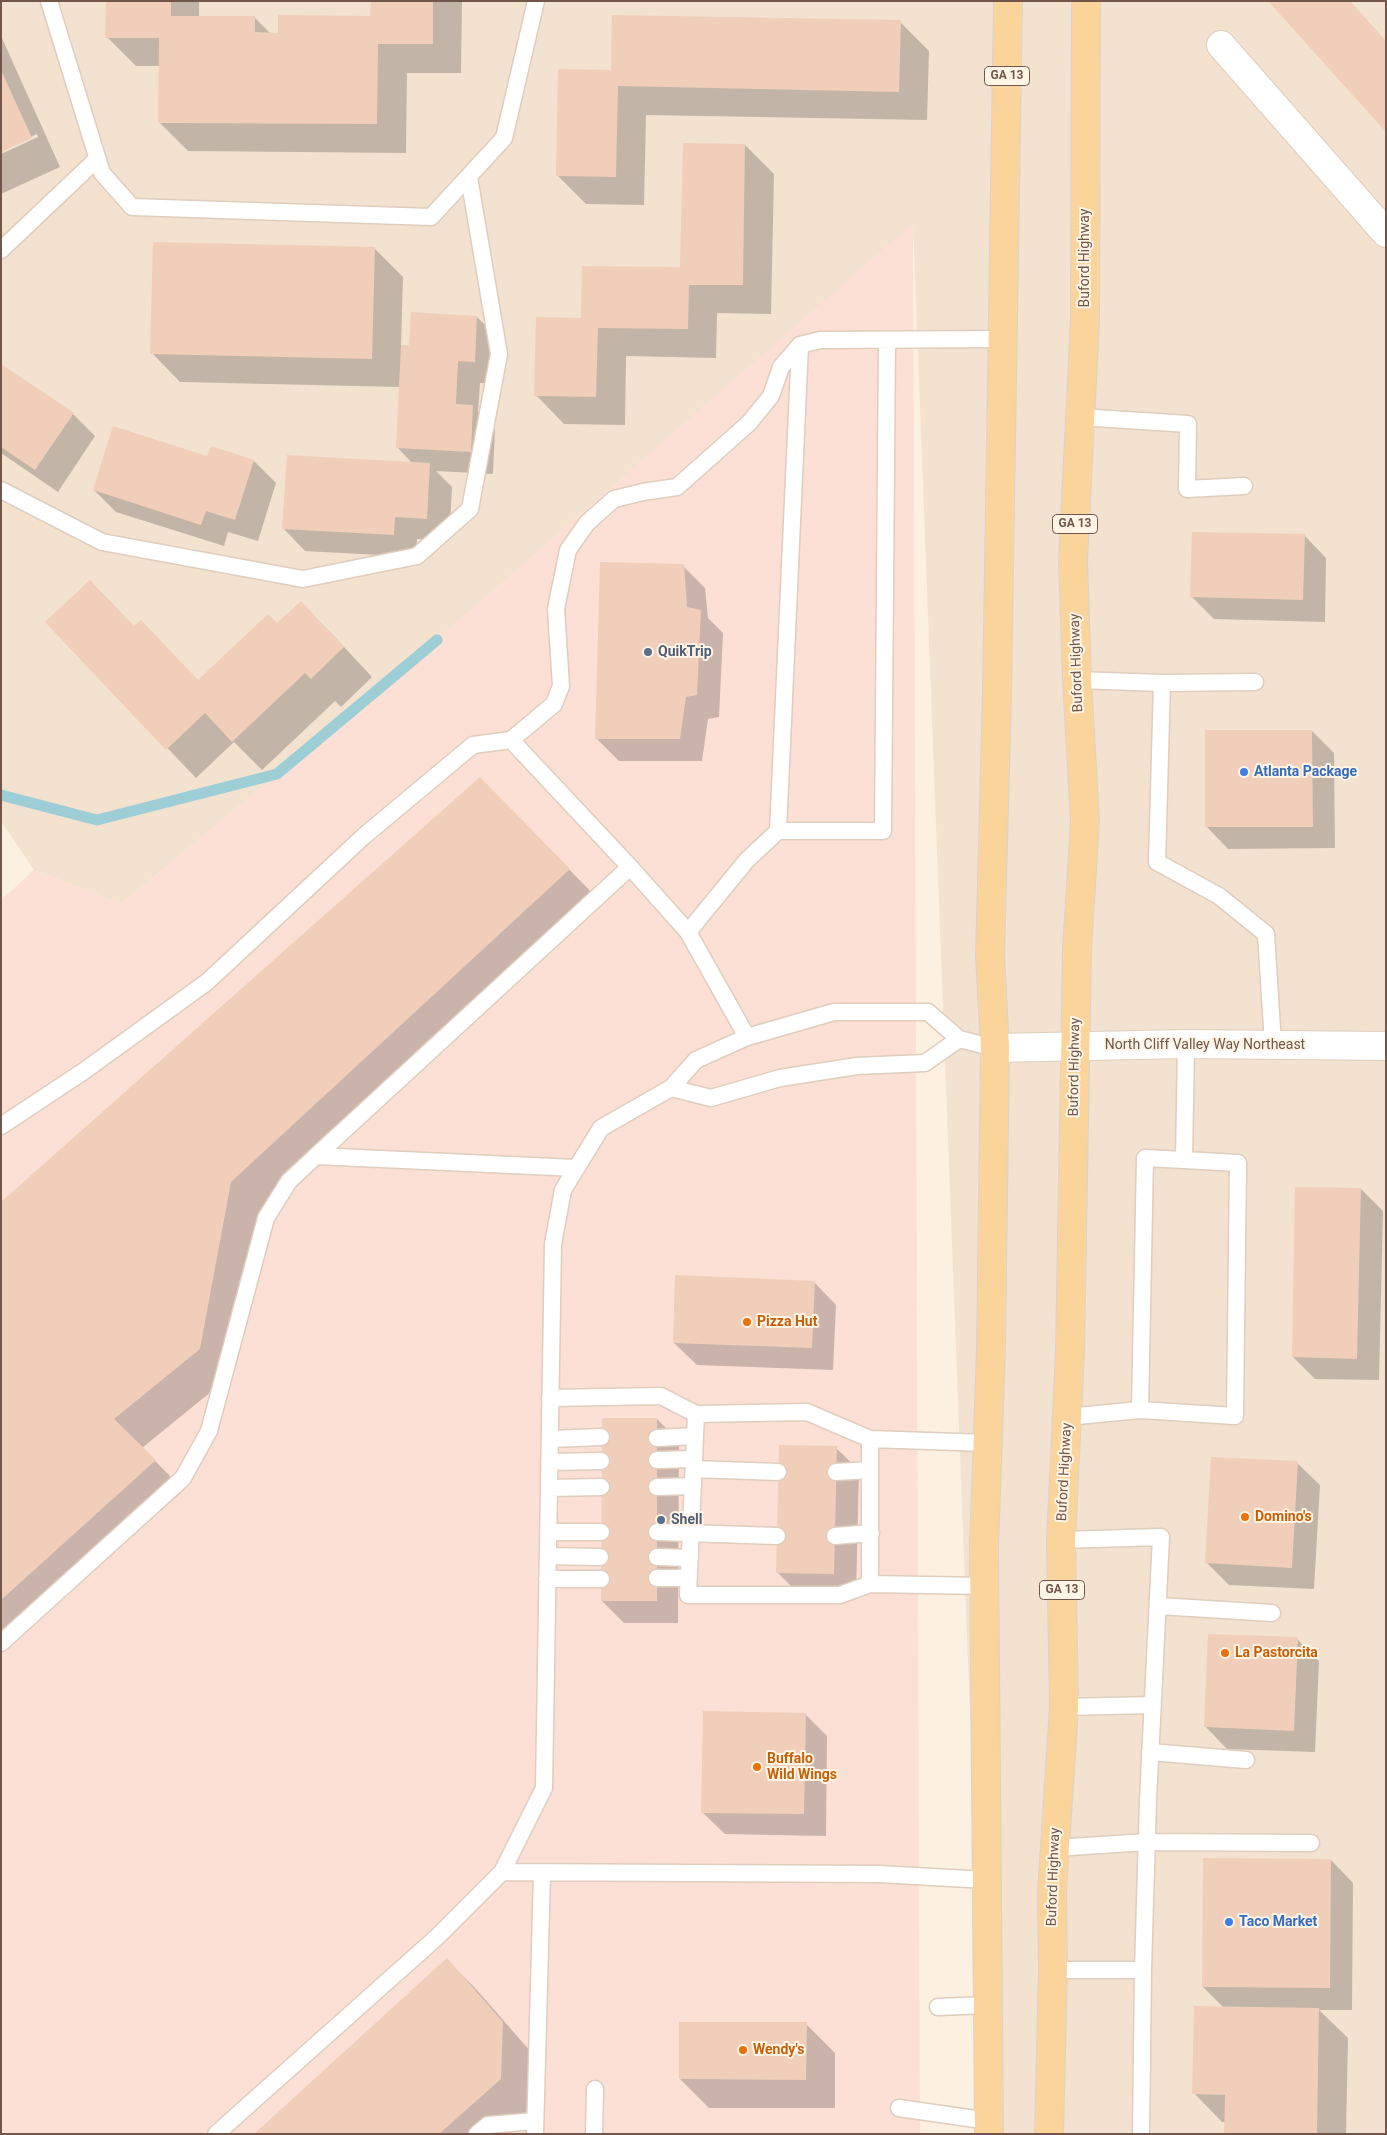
<!DOCTYPE html>
<style>
body{margin:0}
#map{position:relative;width:1387px;height:2135px;overflow:hidden;background:#fcf1e1;font-family:Roboto,sans-serif}
canvas{display:block}
.frame{position:absolute;inset:0;border:2px solid #725649;pointer-events:none}
</style>
<div id="map">
<canvas width="1387" height="2135"></canvas>
<div class="frame"></div>
</div>
<script>
const ctx = document.querySelector('canvas').getContext('2d');
ctx.lineJoin = 'round';
function paint(path, color) {
  ctx.fillStyle = color;
  ctx.fill(path, 'evenodd');
}
function poly(rows) {
  const path = new Path2D();
  for (const r of rows) {
    path.moveTo(r[0], r[1]);
    for (let i = 2; i < r.length; i += 2) path.lineTo(r[i], r[i + 1]);
  }
  return path;
}
function strokePath(path, color, width, dash) {
  ctx.strokeStyle = color;
  ctx.lineWidth = width;
  ctx.lineCap = dash ? 'butt' : 'round';
  ctx.setLineDash(dash || []);
  ctx.stroke(path);
}
function drawText(font, color, halo, rows, align = 'center') {
  ctx.font = font + ' Roboto,sans-serif';
  ctx.lineWidth = 4;
  ctx.setLineDash([]);
  ctx.textBaseline = 'middle';
  ctx.strokeStyle = halo;
  ctx.fillStyle = color;
  for (const [text, x, y, turn = 0] of rows) {
    ctx.save();
    ctx.translate(x, y);
    ctx.rotate((+turn || 0) * Math.PI / 180);
    ctx.textAlign = isNaN(turn) ? turn : align;
    if (halo) ctx.strokeText(text, 0, 0);
    ctx.fillText(text, 0, 0);
    ctx.restore();
  }
}
paint(poly([
 [1,1,1386,1,1386,2134,986,2134,913,224,437,640,122,904,34,870,1,821]
]), '#f3e2d0');
paint(poly([
 [913,223,920,2134,1,2134,1,900,34,870,122,904,437,640]
]), '#fce0d5');
paint(poly([
 [107,1,199,1,199,17,255,18,271,34,280,34,372,17,372,1,462,1,461,73,407,73,406,153,188,151,159,122,160,66,136,66,107,37],
 [900,22,929,51,927,120,646,115,644,205,586,204,557,175,612,71],
 [1,36,60,167,1,194,1,154,38,137,37,134,1,151],
 [745,145,774,174,771,314,717,313,716,358,626,356,625,425,564,424,536,395,582,319,681,268],
 [374,248,403,277,401,346,410,346,477,317,499,339,497,383,480,383,478,412,495,429,493,474,436,471,452,487,449,541,417,539,416,557,305,551,283,528,413,464,397,447,400,387,180,382,152,353],
 [1,366,73,414,95,436,58,492,1,453],
 [208,458,254,461,276,483,258,541,228,532,224,546,116,512,94,490],
 [1304,535,1326,558,1325,622,1214,619,1192,597],
 [683,566,705,588,708,618,723,633,719,717,708,719,702,761,619,761,596,738],
 [47,622,135,628,199,681,278,625,330,632,372,677,341,707,335,701,262,770,234,742,196,778],
 [1312,731,1334,753,1335,848,1228,849,1206,826],
 [509,808,598,899,259,1211,228,1378,142,1448,184,1490,1,1653,1,1203],
 [1361,1189,1383,1211,1379,1380,1315,1379,1293,1357],
 [814,1282,836,1305,833,1370,697,1365,674,1343],
 [657,1419,679,1441,678,1623,624,1623,602,1601],
 [836,1448,859,1470,856,1595,800,1595,777,1572],
 [1297,1463,1320,1485,1314,1589,1229,1585,1207,1563],
 [1297,1639,1319,1661,1315,1752,1227,1749,1205,1726],
 [805,1714,827,1736,826,1836,725,1834,702,1812],
 [1331,1860,1353,1883,1352,2010,1319,2010,1348,2038,1346,2134,1226,2134,1226,2122,1222,2122,1194,2093,1224,2008,1203,1987],
 [447,1960,476,1989,531,2052,530,2108,501,2134,256,2134],
 [806,2024,835,2053,835,2108,709,2108,680,2079]
]), '#0003');
strokePath(poly([
 [1,795,97,820,277,774,437,640]
]), '#9dced6', 11);
paint(poly([
 [106,1,171,1,171,16,255,16,255,32,278,33,278,15,370,16,371,1,433,1,433,44,378,44,377,124,158,123,159,38,105,38],
 [1268,1,1350,1,1386,41,1386,132],
 [612,15,901,20,899,92,618,86,616,177,556,176,558,69,611,70],
 [1,70,32,138,1,152],
 [683,143,745,144,743,285,689,285,688,329,598,328,596,397,534,396,536,317,581,318,582,266,680,267],
 [153,242,375,247,372,359,150,354],
 [411,312,477,316,475,362,458,361,456,404,473,405,471,452,396,448,401,345,409,345],
 [1,364,74,413,35,470,1,447],
 [113,426,207,456,211,446,254,460,235,520,206,511,201,525,93,490],
 [287,455,430,463,427,519,395,517,394,535,282,529],
 [1192,532,1305,534,1303,600,1190,597],
 [600,562,684,564,687,607,701,610,697,695,686,697,680,739,595,739],
 [90,580,134,626,141,620,198,680,268,614,277,623,301,601,344,647,311,679,305,673,232,742,205,713,166,750,45,622],
 [1205,730,1312,730,1313,827,1205,827],
 [480,777,570,869,231,1182,200,1349,114,1419,156,1460,1,1600,1,1202],
 [1295,1187,1361,1188,1357,1359,1292,1357],
 [675,1275,815,1281,812,1348,673,1343],
 [602,1418,657,1418,657,1601,601,1601],
 [779,1445,837,1446,834,1574,776,1573],
 [1211,1457,1298,1461,1292,1568,1205,1563],
 [1208,1634,1298,1637,1294,1731,1204,1727],
 [703,1711,806,1713,804,1814,701,1813],
 [1203,1858,1331,1859,1330,1988,1202,1987],
 [447,1958,503,2022,501,2079,439,2134,254,2134],
 [1194,2006,1319,2008,1317,2134,1224,2134,1225,2095,1192,2094],
 [679,2022,807,2022,806,2080,679,2079]
]), '#f0ceb9');
const service = poly([
 [49,1,102,173,132,207,431,217,504,138,536,1],
 [1,250,97,159],
 [1080,417,1188,424,1187,489,1244,486],
 [1,490,102,542,303,579,417,556,470,509,499,354,469,177],
 [1077,680,1162,683,1157,862,1219,896,1266,934,1273,1044],
 [1162,683,1255,682],
 [778,831,883,831,887,340],
 [630,867,688,932,747,1037],
 [688,932,747,860,778,831,800,345],
 [671,1088,711,1098,780,1078,857,1066,925,1063,959,1039],
 [1,1126,84,1071,207,982,364,836,473,745,511,740,554,704,561,686,556,609,568,550,587,523,614,499,643,492,677,487,749,423,771,396,781,367,800,345,820,340,1002,339],
 [316,1156,630,867,511,740],
 [550,1398,661,1396,696,1414],
 [1140,1410,1145,1158,1184,1160],
 [1067,1417,1140,1410,1235,1416,1238,1163,1184,1160,1186,1044],
 [657,1438,695,1436],
 [550,1439,601,1437],
 [657,1460,694,1459],
 [549,1462,601,1461],
 [694,1469,778,1472],
 [836,1472,870,1470],
 [657,1487,693,1486],
 [549,1488,601,1487],
 [548,1532,601,1532],
 [657,1532,777,1536],
 [835,1536,871,1533],
 [1061,1540,1161,1537,1148,1800,1143,1970,1141,2134],
 [548,1556,600,1557],
 [657,1557,690,1558],
 [657,1578,689,1578],
 [547,1579,601,1579],
 [870,1584,840,1595,688,1595,696,1414,807,1412,870,1439],
 [984,1586,870,1584,870,1439,987,1443],
 [1159,1606,1272,1613],
 [1,1643,183,1478,209,1431,266,1218,289,1181,316,1156,576,1168],
 [1064,1707,1153,1705],
 [1150,1752,1246,1760],
 [1054,1848,1147,1842,1311,1843],
 [502,1872,879,1874,986,1880],
 [1053,1970,1143,1970],
 [938,2007,987,2005],
 [899,2108,989,2121],
 [216,2134,437,1937,502,1872,544,1788,553,1244,563,1190,601,1128,671,1088,696,1060,747,1037,834,1012,928,1012,959,1039,995,1048],
 [477,2134,488,2125,535,2121],
 [535,2134,542,1873],
 [594,2134,595,2089]
]);
const minor = poly([
 [1221,45,1386,233],
 [995,1048,1186,1044,1386,1046]
]);
const primary = poly([
 [989,2134,984,1547,991,1349,995,1048,990,956,997,693,1008,1],
 [1049,2134,1053,1970,1052,1892,1064,1707,1061,1540,1070,1352,1077,949,1085,821,1077,680,1073,560,1085,320,1086,1]
]);
strokePath(service, '#dfcdbd', 19);
strokePath(minor, '#dfcdbd', 30);
strokePath(primary, '#dad3d0', 30);
strokePath(service, '#fff', 16);
strokePath(minor, '#fff', 28);
strokePath(primary, '#fad49a', 28);
for (const [x, y, r, color] of [
 [648,652,5,"#5c6f8a"],
 [1244,772,5,"#3f7fe0"],
 [747,1322,5,"#e8710a"],
 [1245,1517,5,"#e8710a"],
 [661,1520,5,"#5c6f8a"],
 [1225,1653,5,"#e8710a"],
 [757,1767,5,"#e8710a"],
 [1229,1922,5,"#3f7fe0"],
 [743,2050,5,"#e8710a"]
]) {
  const dot = new Path2D();
  dot.arc(x, y, r, 0, 2 * Math.PI);
  ctx.fillStyle = color;
  ctx.fill(dot);
  strokePath(dot, '#fff5e7', 2);
}
for (const [x, y, w] of [
 [1007,76,45],
 [1075,524,45],
 [1062,1590,45]
]) {
  const box = new Path2D();
  box.roundRect(x - w / 2, y - 9.5, w, 19, 4);
  ctx.fillStyle = '#fff5e7';
  ctx.fill(box);
  strokePath(box, '#725649', 1);
}
drawText('bold 12px', '#725649', null, [
 ["GA 13",1007,76],
 ["GA 13",1075,524],
 ["GA 13",1062,1590]
]);
drawText('14px', '#725649', '#fff5e7', [
 ["Buford Highway",1085,258,-90],
 ["Buford Highway",1077,663,-92],
 ["North Cliff Valley Way Northeast",1205,1045],
 ["Buford Highway",1075,1067,-89],
 ["Buford Highway",1065,1472,-87],
 ["Buford Highway",1054,1877,-88]
]);
drawText('bold 14px', '#4e5e75', '#fff5e7', [
 ["QuikTrip",658,652],
 ["Shell",671,1520]
], 'left');
drawText('bold 14px', '#366cbe', '#fff5e7', [
 ["Atlanta Package",1254,772],
 ["Taco Market",1239,1922]
], 'left');
drawText('bold 14px', '#c56008', '#fff5e7', [
 ["Pizza Hut",757,1322],
 ["Domino's",1255,1517],
 ["La Pastorcita",1235,1653],
 ["Buffalo",767,1759],
 ["Wild Wings",767,1775],
 ["Wendy's",753,2050]
], 'left');
</script>
